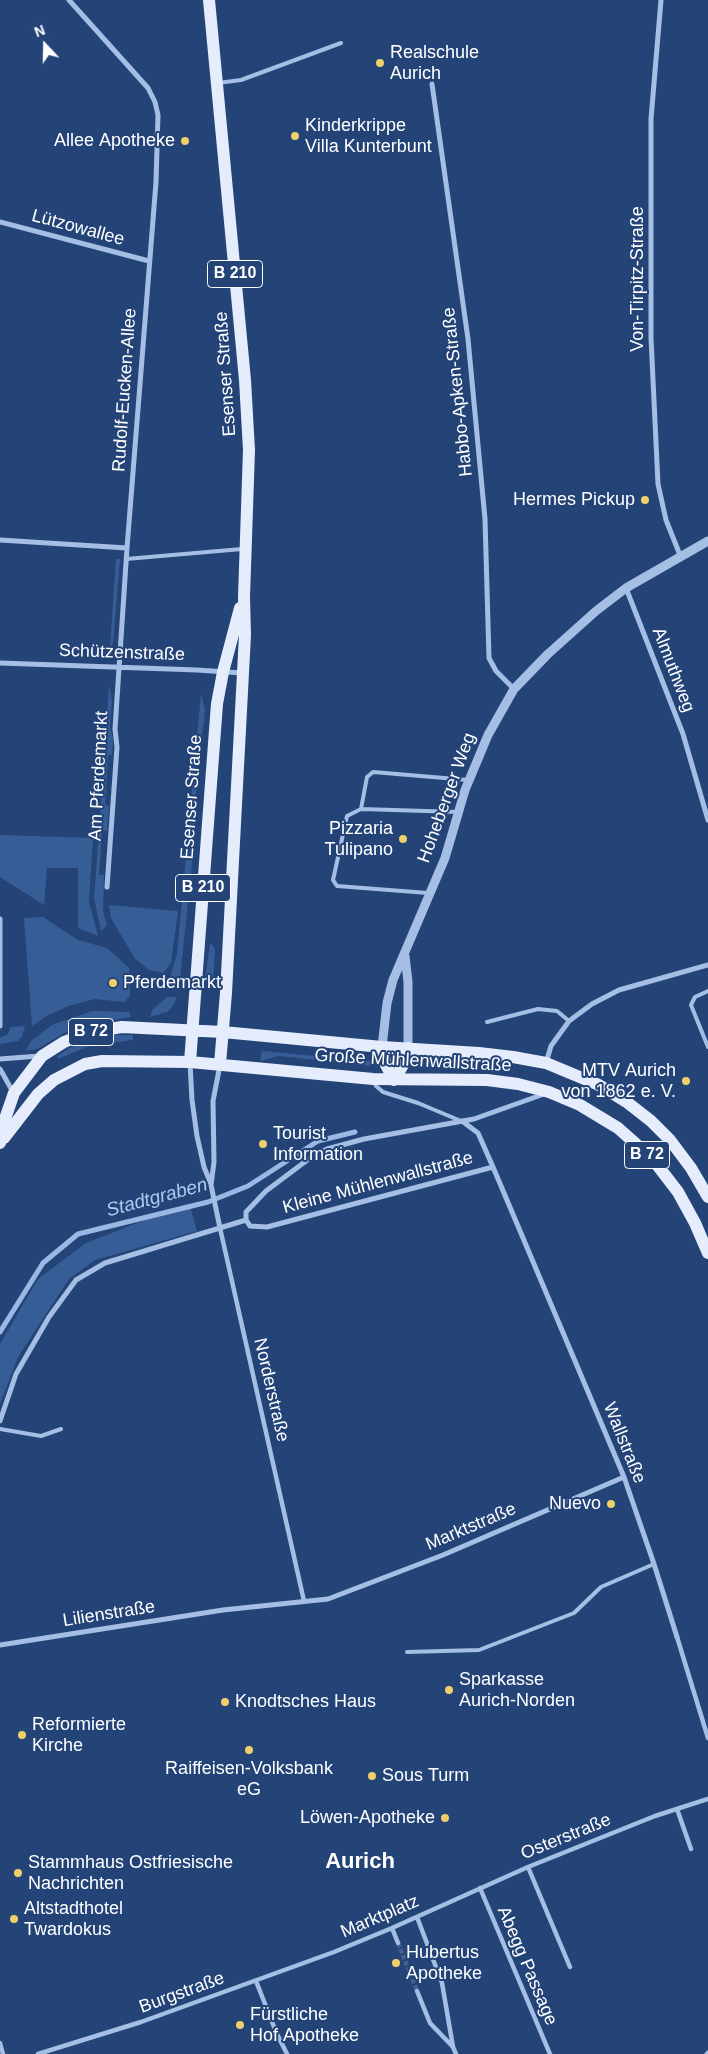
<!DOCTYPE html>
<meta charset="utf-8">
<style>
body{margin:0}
#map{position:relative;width:708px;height:2054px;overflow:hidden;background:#244478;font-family:Helvetica,sans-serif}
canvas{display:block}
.north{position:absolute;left:20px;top:20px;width:50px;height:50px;-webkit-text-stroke:4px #244478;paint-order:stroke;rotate:339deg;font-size:14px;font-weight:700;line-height:20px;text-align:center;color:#fff}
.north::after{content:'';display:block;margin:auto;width:18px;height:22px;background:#fff;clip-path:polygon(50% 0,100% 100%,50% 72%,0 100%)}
</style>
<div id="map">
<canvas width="708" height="2054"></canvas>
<div class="north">N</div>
</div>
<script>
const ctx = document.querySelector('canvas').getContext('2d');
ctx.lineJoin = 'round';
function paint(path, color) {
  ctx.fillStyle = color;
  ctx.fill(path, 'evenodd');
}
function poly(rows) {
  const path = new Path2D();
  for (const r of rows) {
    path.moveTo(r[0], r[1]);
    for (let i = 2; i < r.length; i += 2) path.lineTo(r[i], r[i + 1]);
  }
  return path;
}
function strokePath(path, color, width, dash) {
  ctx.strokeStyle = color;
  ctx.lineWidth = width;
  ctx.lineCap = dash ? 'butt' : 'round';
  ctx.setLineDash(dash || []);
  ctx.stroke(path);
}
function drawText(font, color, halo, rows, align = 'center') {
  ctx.font = font + ' Helvetica,sans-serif';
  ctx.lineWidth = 4;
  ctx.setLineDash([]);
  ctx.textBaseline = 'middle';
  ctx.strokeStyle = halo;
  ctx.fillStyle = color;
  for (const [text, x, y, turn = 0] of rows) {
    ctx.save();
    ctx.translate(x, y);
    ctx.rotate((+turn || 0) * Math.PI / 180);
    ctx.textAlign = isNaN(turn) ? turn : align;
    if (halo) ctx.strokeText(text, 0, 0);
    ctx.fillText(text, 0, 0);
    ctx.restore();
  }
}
paint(poly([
 [116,559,120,559,113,643,110,649],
 [109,685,112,701,110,727,113,739,112,755,108,755,105,805,109,806,107,831,99,830],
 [201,694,205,709,204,721,197,763,195,835,180,979,170,977,177,954],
 [99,833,102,833,99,875,104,875,103,911,107,925,101,931,94,898],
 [0,835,93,838,89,902,98,936,78,928,78,868,47,868,44,905,0,877],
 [109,905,178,911,171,963,163,973,149,970,135,959,111,918],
 [43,917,78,940,107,948,129,968,130,996,124,1002,95,999,68,1006,45,1017,32,1026,24,918],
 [210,944,213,945,215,950,213,980,205,979],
 [167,997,177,997,173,1006,167,1012,150,1017,153,1009],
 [92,1011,129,1012,131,1017,92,1023,66,1032,37,1049,25,1051,32,1040,52,1025],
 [25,1026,22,1037,18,1041,0,1044,0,1038,8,1034,11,1027],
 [113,1035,133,1035,133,1040,92,1045,58,1059,57,1056,73,1046],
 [262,1051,370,1061,372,1063,371,1066,278,1056,260,1061],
 [189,1203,197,1231,95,1260,69,1279,18,1357,0,1404,0,1344,38,1279,86,1243]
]), '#375d96');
strokePath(poly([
 [0,1332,43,1263,78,1234,208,1202,248,1186,318,1141,355,1132]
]), '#99b8e4', 5);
strokePath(poly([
 [398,1943,417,1991]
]), '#45608c', 4.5, [4.5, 2]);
strokePath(poly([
 [218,83,241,80,341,43],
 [126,559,242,549],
 [361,809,367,777,373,772,468,780],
 [428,893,337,886,333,880,347,816,361,809,458,812],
 [708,991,695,997,691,1005,708,1047],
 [487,1022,538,1009,557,1011,569,1021],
 [374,1081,376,1086,383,1092,418,1103,461,1121],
 [0,1429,41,1436,61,1429],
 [407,1652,479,1650,574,1613,601,1587,654,1564]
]), '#a5bee4', 4);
strokePath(poly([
 [220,1228,304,1601],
 [677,1637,708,1738],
 [677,1809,691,1849],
 [528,1867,570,1967],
 [480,1888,550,2054],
 [417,1917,442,1983,453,2047],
 [392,1928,398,1943],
 [256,1981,276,2032,287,2054],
 [417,1991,430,2023,453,2047,456,2054],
 [0,2043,3,2054],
 [38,2054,141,2022,334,1952,392,1928,528,1867,655,1816,708,1799]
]), '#a5bee4', 4.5);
strokePath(poly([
 [69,0,148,88,155,102,158,115,156,182,127,548,115,729,117,747,107,887],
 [661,0,651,119,651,338,658,484,666,520,680,555],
 [432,84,468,339,485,519,489,658,496,671,514,689],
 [0,222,149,261],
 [0,540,127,548],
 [626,588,683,734,708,820],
 [0,663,197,670,242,673],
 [0,1026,0,919],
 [0,1059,39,1056],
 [190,1063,192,1100,197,1136,204,1167,211,1184],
 [546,1063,551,1046,569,1021,592,1004,619,990,708,965],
 [220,1065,213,1101,214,1162,211,1185,220,1228],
 [0,1069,13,1092],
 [462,1121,478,1133,493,1167,267,1227,250,1226,246,1220,246,1212,266,1191,310,1158,327,1149,364,1139,474,1119,544,1094],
 [493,1167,624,1477,654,1564,677,1637],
 [0,1421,16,1374,49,1317,76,1280,105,1263,246,1220],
 [0,1645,223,1610,328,1599,443,1555,624,1477],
 [707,2054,708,2053]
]), '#a5bee4', 5);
strokePath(poly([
 [405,956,408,982,408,1048],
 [382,1047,387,1003,393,980,445,858,465,790,488,735,514,689,548,654,596,611,626,588,708,541]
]), '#a5bee4', 9);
strokePath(poly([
 [209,0,245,380,249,450,244,597,245,635,226,993,220,1064],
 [382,1047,386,1065,394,1080],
 [190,1062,217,704,223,672,240,608],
 [394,1080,403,1065,408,1048],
 [4,1138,38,1094,54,1080,85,1064,102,1061,190,1062,373,1079,487,1080,518,1084,549,1092,580,1105,618,1128,636,1144,658,1166,678,1192,695,1223,708,1253],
 [0,1143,6,1116,14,1093,42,1056,64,1042,90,1032,122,1027,223,1032,382,1047,479,1053,513,1057,546,1063,599,1085,628,1103,651,1121,670,1140,691,1168,708,1197]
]), '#e5ecfc', 12);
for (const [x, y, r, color] of [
 [380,63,5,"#eecf69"],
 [295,136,5,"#eecf69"],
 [185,141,5,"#eecf69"],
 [645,500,5,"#eecf69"],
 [403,839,5,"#eecf69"],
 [113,983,5,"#eecf69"],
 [686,1081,5,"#eecf69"],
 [263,1144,5,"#eecf69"],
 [611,1504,5,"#eecf69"],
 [449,1690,5,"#eecf69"],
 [225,1702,5,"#eecf69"],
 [22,1735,5,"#eecf69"],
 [249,1750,5,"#eecf69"],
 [372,1776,5,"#eecf69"],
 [445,1818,5,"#eecf69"],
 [18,1873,5,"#eecf69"],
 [14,1919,5,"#eecf69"],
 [396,1963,5,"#eecf69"],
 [240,2025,5,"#eecf69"]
]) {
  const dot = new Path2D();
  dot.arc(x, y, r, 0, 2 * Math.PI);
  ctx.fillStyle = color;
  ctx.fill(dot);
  strokePath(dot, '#244478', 2);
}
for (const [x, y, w] of [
 [235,274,55],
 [203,888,55],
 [91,1032,45],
 [647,1155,45]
]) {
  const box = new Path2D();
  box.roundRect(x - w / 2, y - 13.5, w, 27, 4);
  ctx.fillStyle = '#244478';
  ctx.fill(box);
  strokePath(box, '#fff', 1);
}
drawText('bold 16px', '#fff', null, [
 ["B 210",235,274],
 ["B 210",203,888],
 ["B 72",91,1032],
 ["B 72",647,1155]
]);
drawText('18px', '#fff', '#244478', [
 ["Realschule",390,53],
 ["Aurich",390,74],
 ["Kinderkrippe",305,126],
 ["Villa Kunterbunt",305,147],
 ["Allee Apotheke",175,141,"right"],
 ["Hermes Pickup",635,500,"right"],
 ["Pizzaria",393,829,"right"],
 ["Tulipano",393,850,"right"],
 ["Pferdemarkt",123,983],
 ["MTV Aurich",676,1071,"right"],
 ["von 1862 e. V.",676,1092,"right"],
 ["Tourist",273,1134],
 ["Information",273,1155],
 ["Nuevo",601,1504,"right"],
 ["Sparkasse",459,1680],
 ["Aurich-Norden",459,1701],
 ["Knodtsches Haus",235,1702],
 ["Reformierte",32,1725],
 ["Kirche",32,1746],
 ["Raiffeisen-Volksbank",249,1769,"center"],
 ["eG",249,1790,"center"],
 ["Sous Turm",382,1776],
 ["Löwen-Apotheke",435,1818,"right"],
 ["Stammhaus Ostfriesische",28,1863],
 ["Nachrichten",28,1884],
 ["Altstadthotel",24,1909],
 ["Twardokus",24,1930],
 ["Hubertus",406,1953],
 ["Apotheke",406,1974],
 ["Fürstliche",250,2015],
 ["Hof Apotheke",250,2036]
], 'left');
drawText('18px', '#fff', '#244478', [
 ["Lützowallee",78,228,15],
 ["Von-Tirpitz-Straße",638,279,-90],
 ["Esenser Straße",226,374,-94],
 ["Rudolf-Eucken-Allee",125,390,-86],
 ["Habbo-Apken-Straße",458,392,-96],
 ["Schützenstraße",122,653,2],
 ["Almuthweg",673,670,69],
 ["Am Pferdemarkt",99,776,-87],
 ["Esenser Straße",192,797,-86],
 ["Hoheberger Weg",447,798,-70],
 ["Große Mühlenwallstraße",413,1061,3],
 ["Kleine Mühlenwallstraße",378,1183,-15],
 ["Norderstraße",271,1390,77],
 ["Wallstraße",624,1443,68],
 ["Marktstraße",471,1527,-23],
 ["Lilienstraße",109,1614,-9],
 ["Osterstraße",566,1837,-22],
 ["Marktplatz",380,1917,-23],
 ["Abegg Passage",527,1966,67],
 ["Burgstraße",182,1993,-20]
]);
drawText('italic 19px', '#b0c8ec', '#244478', [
 ["Stadtgraben",157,1198,-15]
]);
drawText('bold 22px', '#fff', '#244478', [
 ["Aurich",360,1862]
]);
</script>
